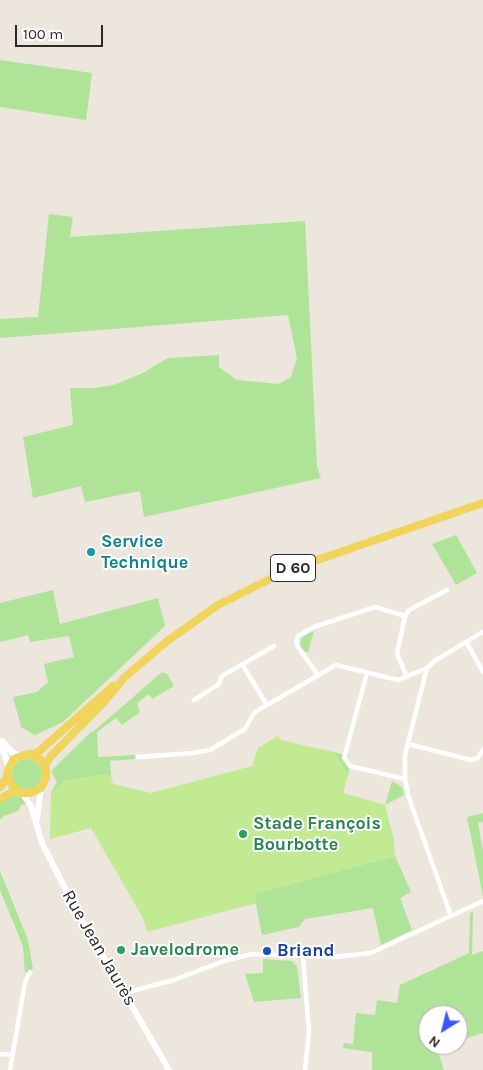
<!DOCTYPE html>
<meta charset="utf-8">
<style>
body{margin:0}
#map{position:relative;width:483px;height:1070px;overflow:hidden;background:#ece6dc;font-family:Karla,sans-serif}
canvas{display:block}
.north{position:absolute;left:418px;top:1005px;width:50px;height:50px;box-sizing:border-box;background:#fff;border:1px solid #aaa;border-radius:50%;rotate:216deg;font-size:14px;font-weight:700;line-height:20px;text-align:center;color:#2a2a2a}
.north::after{content:'';display:block;margin:auto;width:18px;height:22px;background:#3b56fa;clip-path:polygon(50% 0,100% 100%,50% 72%,0 100%)}
.scale{position:absolute;left:15px;top:25px;width:88px;height:22px;box-sizing:border-box;border:2px solid #2a2a2a;border-top:0;padding-left:6px;font-size:15px;line-height:18px;white-space:nowrap;color:#2a2a2a;-webkit-text-stroke:4px #fff;paint-order:stroke}
</style>
<div id="map">
<canvas width="483" height="1070"></canvas>
<div class="north">N</div>
<div class="scale">100 m</div>
</div>
<script>
const ctx = document.querySelector('canvas').getContext('2d');
ctx.lineJoin = 'round';
function paint(path, color) {
  ctx.fillStyle = color;
  ctx.fill(path, 'evenodd');
}
function poly(rows) {
  const path = new Path2D();
  for (const r of rows) {
    if (r.length === 3) {
      path.moveTo(r[0] + r[2], r[1]);
      path.arc(r[0], r[1], r[2], 0, 2 * Math.PI);
      continue;
    }
    path.moveTo(r[0], r[1]);
    for (let i = 2; i < r.length; i += 2) path.lineTo(r[i], r[i + 1]);
  }
  return path;
}
function strokePath(path, color, width, dash) {
  ctx.strokeStyle = color;
  ctx.lineWidth = width;
  ctx.lineCap = dash ? 'butt' : 'round';
  ctx.setLineDash(dash || []);
  ctx.stroke(path);
}
function drawText(font, color, halo, rows, align = 'center') {
  ctx.font = font + ' Karla,sans-serif';
  ctx.lineWidth = 4;
  ctx.setLineDash([]);
  ctx.textBaseline = 'middle';
  ctx.strokeStyle = halo;
  ctx.fillStyle = color;
  for (const [text, x, y, turn = 0] of rows) {
    ctx.save();
    ctx.translate(x, y);
    ctx.rotate((+turn || 0) * Math.PI / 180);
    ctx.textAlign = isNaN(turn) ? turn : align;
    if (halo) ctx.strokeText(text, 0, 0);
    ctx.fillText(text, 0, 0);
    ctx.restore();
  }
}
paint(poly([
 [0,60,92,73,86,120,0,107],
 [49,214,73,217,70,237,305,221,317,467,321,478,144,517,140,491,85,502,81,486,33,498,23,437,73,425,70,388,95,388,113,385,141,374,168,358,219,355,219,367,237,380,279,384,291,377,297,358,288,315,0,338,0,319,38,317],
 [456,535,477,573,456,585,432,544],
 [53,590,60,624,158,598,165,626,63,722,35,735,21,727,13,697,37,692,48,682,44,664,74,657,69,636,30,642,28,635,0,642,0,603],
 [314,631,308,652,304,651,300,646,302,637],
 [162,672,167,674,174,686,152,699,149,694,137,703,140,712,122,725,116,718,97,732,98,757,135,755,135,759,110,761,111,776,101,775,66,781,51,793,57,782,51,771,91,732,94,731],
 [334,752,344,755,350,766,348,775],
 [27,774,15],
 [392,781,402,787,404,795,385,805],
 [12,794,22,796,28,804,21,805,18,811,4,816,0,820,0,803],
 [483,813,483,822,478,823,483,851,483,896,467,817],
 [395,856,411,892,400,898,412,930,381,945,373,908,305,919,299,927,262,935,254,894],
 [0,871,28,940,33,969,30,972,25,972,23,946,0,890],
 [473,912,472,955,483,951,483,1033,458,1041,458,1015,428,1015,428,1045,436,1045,444,1070,372,1070,372,1052,343,1048,344,1043,353,1044,356,1013,375,1015,377,1000,397,1003,400,985,469,953,470,913],
 [263,959,292,961,297,966,301,998,254,1002,245,974,263,973]
]), '#aee398');
paint(poly([
 [278,736,280,740,334,752,348,775,343,793,385,805,394,840,395,856,255,894,257,903,147,932,143,918,91,828,50,839,51,793,66,781,101,775,111,776,113,784,151,793,252,766,258,748]
]), '#c2ea93');
strokePath(poly([
 [467,643,483,672],
 [242,664,267,705],
 [427,668,405,755,405,779,409,798,451,916],
 [367,673,344,758,350,766,405,779],
 [318,675,298,647,296,641,298,636,314,627,375,607,405,616],
 [407,677,397,654,405,616,409,610,447,590],
 [194,700,219,684,222,676,274,646],
 [408,744,471,760,478,758,483,749],
 [138,757,194,753,210,750,245,729,254,713,260,709,336,665,398,680,427,668,436,660,483,632],
 [303,957,309,1031,305,1070],
 [124,993,174,980,224,961,252,954,334,957,371,953,483,901],
 [0,1054,13,1055],
 [10,1070,25,982,30,972]
]), '#fff', 4.5);
strokePath(poly([
 [0,741,9,768],
 [2,741,12,752,20,756],
 [22,793,31,806,42,843,76,910,169,1070],
 [37,819,41,788]
]), '#fff', 6);
strokePath(poly([
 [45,766,50,757,105,701,125,677,166,642,218,605,288,570,483,503],
 [8,776,12,786,22,793,30,793,41,788,46,778,46,770,40,759,31,755],
 [0,787,6,779,9,768,14,759,24,755,37,753,113,686],
 [0,799,16,790]
]), '#f1d45c', 8);
for (const [x, y, r, color] of [
 [91,552,5,"#0f9aa8"],
 [243,834,5,"#2e9e5b"],
 [121,950,5,"#2e9e5b"],
 [267,951,5,"#1a4fb4"]
]) {
  const dot = new Path2D();
  dot.arc(x, y, r, 0, 2 * Math.PI);
  ctx.fillStyle = color;
  ctx.fill(dot);
  strokePath(dot, '#fff', 2);
}
for (const [x, y, w] of [
 [293,568,45]
]) {
  const box = new Path2D();
  box.roundRect(x - w / 2, y - 13.5, w, 27, 4);
  ctx.fillStyle = '#fff';
  ctx.fill(box);
  strokePath(box, '#2a2a2a', 1);
}
drawText('bold 16px', '#2a2a2a', null, [
 ["D 60",293,568]
]);
drawText('bold 18px', '#0d838f', '#fff', [
 ["Service",101,542],
 ["Technique",101,563]
], 'left');
drawText('bold 18px', '#27864d', '#fff', [
 ["Stade François",253,824],
 ["Bourbotte",253,845],
 ["Javelodrome",131,950]
], 'left');
drawText('18px', '#2a2a2a', '#fff', [
 ["Rue Jean Jaurès",99,948,60]
]);
drawText('bold 18px', '#164399', '#fff', [
 ["Briand",277,951]
], 'left');
</script>
